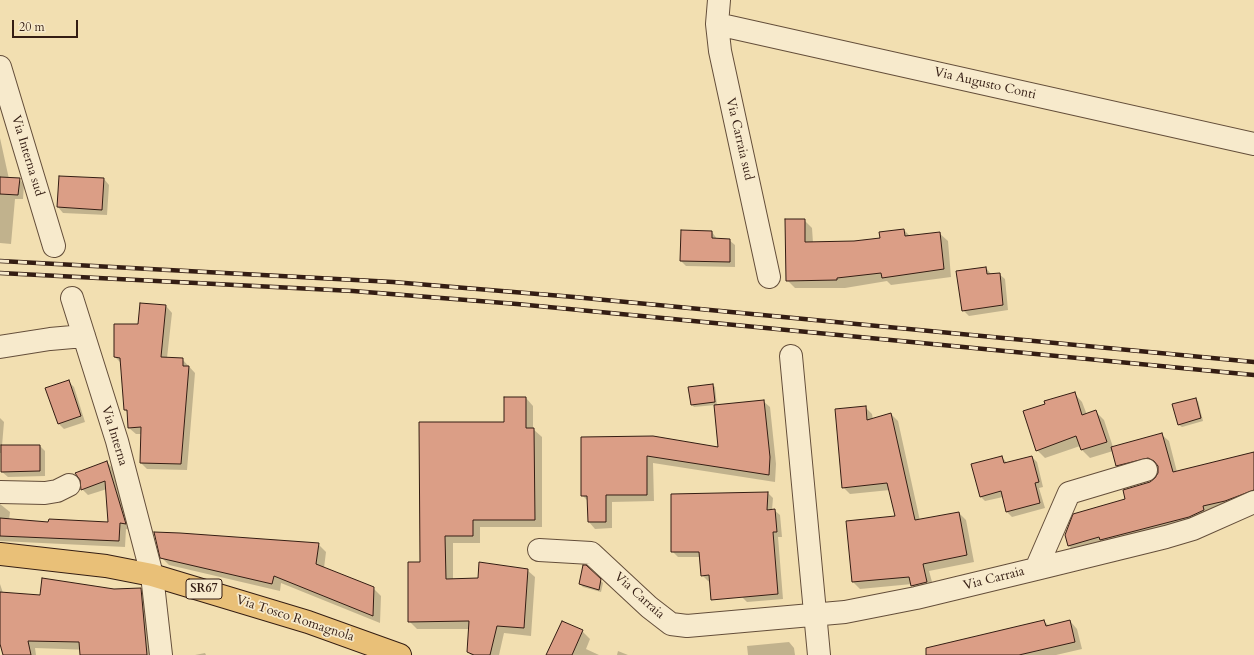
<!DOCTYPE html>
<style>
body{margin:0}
#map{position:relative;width:1254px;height:655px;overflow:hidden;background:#f2dfb1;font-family:Cardo,serif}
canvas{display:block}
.scale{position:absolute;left:12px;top:20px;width:66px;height:18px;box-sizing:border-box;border:2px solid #341d13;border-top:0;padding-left:5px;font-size:12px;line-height:14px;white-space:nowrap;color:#341d13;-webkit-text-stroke:3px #f7eacc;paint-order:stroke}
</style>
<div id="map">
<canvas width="1254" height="655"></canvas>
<div class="scale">20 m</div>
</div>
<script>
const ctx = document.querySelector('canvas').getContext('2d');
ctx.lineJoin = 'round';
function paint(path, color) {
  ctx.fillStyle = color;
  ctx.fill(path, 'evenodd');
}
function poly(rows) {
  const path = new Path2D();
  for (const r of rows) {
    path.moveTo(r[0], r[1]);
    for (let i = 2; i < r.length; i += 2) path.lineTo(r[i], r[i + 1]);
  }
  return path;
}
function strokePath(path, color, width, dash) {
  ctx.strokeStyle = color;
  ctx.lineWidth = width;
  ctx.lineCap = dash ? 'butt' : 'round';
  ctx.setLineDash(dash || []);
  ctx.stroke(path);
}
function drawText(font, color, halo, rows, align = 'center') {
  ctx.font = font + ' Cardo,serif';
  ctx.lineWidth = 3.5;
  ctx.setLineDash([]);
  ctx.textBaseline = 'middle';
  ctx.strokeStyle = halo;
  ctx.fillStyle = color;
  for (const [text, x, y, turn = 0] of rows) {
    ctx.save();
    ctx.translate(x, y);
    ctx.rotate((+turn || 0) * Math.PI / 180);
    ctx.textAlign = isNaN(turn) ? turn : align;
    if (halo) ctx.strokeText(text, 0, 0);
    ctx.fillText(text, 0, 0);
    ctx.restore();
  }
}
paint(poly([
 [0,138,9,179,19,179,24,184,23,199,15,199,11,244,0,243],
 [60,177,104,179,109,185,107,215,63,213,58,207],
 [804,220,812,228,813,243,854,242,881,239,904,230,910,236,939,233,948,241,951,277,891,285,887,281,845,288,795,288,787,280],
 [712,232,717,239,729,240,735,245,735,267,686,266,681,261],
 [986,268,991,274,999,274,1005,279,1008,310,969,316,963,310],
 [166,306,172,313,167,358,182,359,195,373,187,470,147,469,141,463,142,434,136,434,129,428,129,414,125,410,122,364,115,357,139,325],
 [69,382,74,387,85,422,64,429,58,423],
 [712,385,715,387,717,406,763,401,770,407,776,464,775,482,653,463,654,501,612,502,612,528,595,529,589,522,588,501,582,495,582,438,719,448,715,405,694,407,692,405],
 [1074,393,1082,402,1087,415,1096,412,1104,420,1113,447,1162,435,1169,441,1177,472,1254,453,1254,499,1232,508,1076,553,1069,546,1126,499,1156,479,1159,474,1159,466,1156,464,1123,472,1117,466,1113,451,1090,458,1082,450,1080,446,1045,458,1037,450,1046,405],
 [526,398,533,406,533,429,542,437,542,527,480,527,480,543,453,543,453,580,479,579,527,570,535,577,531,636,504,633,499,655,471,655,468,652,470,629,417,629,409,621,421,563,505,423],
 [1195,399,1198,401,1203,421,1182,427,1179,425],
 [865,407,872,414,873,420,891,414,898,421,920,521,959,513,966,520,974,562,929,571,934,589,919,593,912,584,860,589,853,582,896,517,890,490,850,494,843,487],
 [0,418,4,422,2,446,40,446,45,451,45,476,8,477,2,472,2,453,0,453],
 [1002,457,1007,463,1032,457,1037,462,1043,487,1039,488,1045,508,1012,517,1007,512,1003,497,985,501,980,496],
 [107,462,113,469,131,530,126,529,125,547,0,541,0,504,10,512,9,520,49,523,109,523,107,489,88,495,82,489],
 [768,493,773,498,772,510,774,510,780,515,782,537,778,537,783,599,747,602,742,597,708,581,702,575,700,557,678,557,672,551],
 [318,544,326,552,324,568,373,588,381,596,380,623,281,583,280,591,169,565,161,557],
 [585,566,603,583,601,592,583,587,580,584],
 [0,584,3,593,40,596,140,589,148,596,153,655,119,655,91,650,35,648,36,655,4,655,0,640],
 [1044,621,1049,626,1070,621,1077,629,1082,649,1056,655,928,655],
 [582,631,590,639,586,649,599,655,547,655],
 [789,642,794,648,795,655,748,655,747,646],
 [618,651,628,655,617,655],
 [205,653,206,655,195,655]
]), '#0003');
const building = poly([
 [59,176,104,178,102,210,57,207,59,176],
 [0,177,20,178,18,195,0,194,0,177],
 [785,219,805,219,805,242,854,241,880,238,879,232,904,229,905,236,940,232,944,269,882,278,881,273,837,278,837,280,786,281,785,219],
 [681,230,712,231,712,238,730,239,730,262,680,261,681,230],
 [986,267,987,274,1000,273,1003,305,962,311,956,271,986,267],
 [140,303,166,305,161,357,183,358,183,366,189,366,181,464,140,463,141,427,128,428,127,410,124,410,120,358,114,357,114,324,138,324,140,303],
 [69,380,81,416,58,424,45,388,69,380],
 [713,384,715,402,691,405,688,387,713,384],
 [1075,392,1082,415,1096,410,1107,442,1081,450,1076,436,1036,451,1023,411,1045,404,1044,401,1075,392],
 [504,397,526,397,526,428,534,428,535,520,473,520,473,536,445,536,446,579,478,578,479,562,528,569,524,628,497,626,490,655,474,655,467,652,469,621,408,622,408,562,420,562,419,422,504,422,504,397],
 [1196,398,1201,418,1178,425,1172,404,1196,398],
 [764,400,770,457,769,475,647,456,647,495,606,495,606,522,588,522,587,496,581,496,581,437,653,436,718,447,714,405,764,400],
 [866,406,867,420,891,413,915,520,959,512,967,555,923,564,927,582,911,586,909,577,852,582,846,521,895,516,887,483,842,488,835,409,866,406],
 [1162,433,1173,472,1254,452,1254,490,1225,501,1203,506,1204,510,1189,517,1100,540,1099,537,1068,546,1065,535,1073,514,1125,499,1123,490,1150,482,1155,478,1158,473,1158,466,1154,461,1148,458,1116,466,1111,447,1162,433],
 [1,445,40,445,40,471,1,472,1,445],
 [1002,456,1004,463,1032,456,1039,482,1035,483,1040,503,1006,512,1001,491,980,497,971,464,1002,456],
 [107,461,126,524,120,523,119,541,0,536,0,518,48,522,49,519,108,522,105,481,81,490,80,480,75,473,107,461],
 [768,492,767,510,775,509,777,532,773,532,778,594,711,600,709,575,701,576,699,552,671,552,671,494,768,492],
 [154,532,180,533,319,543,316,564,374,587,373,616,274,576,272,584,160,558,154,532],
 [583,565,586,565,601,579,599,590,579,584,583,565],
 [42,578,114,589,141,588,147,655,80,655,79,642,28,641,31,655,3,655,0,644,0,592,40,595,42,578],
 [1044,620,1046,626,1070,620,1075,642,1019,655,926,655,926,648,1044,620],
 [562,621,583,630,572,655,546,655,562,621]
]);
paint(building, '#db9e86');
strokePath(building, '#341d13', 1);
const minor = poly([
 [719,0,717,24,720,51,769,277],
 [717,24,1254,144],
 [0,67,54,246],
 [72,298,117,441,152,575,161,655],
 [0,347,50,339,84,336],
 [791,356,819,655],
 [0,492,45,493,57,491,69,485],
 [539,550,591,553,649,607,671,624,687,626,845,612,916,598,1036,569,1069,493,1146,470],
 [1036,569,1166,537,1193,529,1254,502]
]);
const major = poly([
 [0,554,106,566,152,575,308,622,400,655]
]);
strokePath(minor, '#644e3a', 24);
strokePath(major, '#341d13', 24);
strokePath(minor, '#f7eacc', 22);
strokePath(major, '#e9c078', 22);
const rail = poly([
 [0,261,393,282,574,297,1254,362],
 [0,273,353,291,517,304,1254,375]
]);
strokePath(rail, '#341d13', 4.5);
strokePath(rail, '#f7eacc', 3, [9]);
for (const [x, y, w] of [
 [204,589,36]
]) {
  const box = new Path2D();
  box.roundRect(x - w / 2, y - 10, w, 20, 3);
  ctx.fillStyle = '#f7eacc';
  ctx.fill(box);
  strokePath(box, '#341d13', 1);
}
drawText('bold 12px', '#341d13', null, [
 ["SR67",204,589]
]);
drawText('13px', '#341d13', '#f7eacc', [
 ["Via Augusto Conti",985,84,13],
 ["Via Carraia sud",739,139,77],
 ["Via Interna sud",27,156,73],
 ["Via Interna",114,436,73],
 ["Via Carraia",994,579,-14],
 ["Via Carraia",639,596,42],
 ["Via Tosco Romagnola",295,619,18]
]);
</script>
